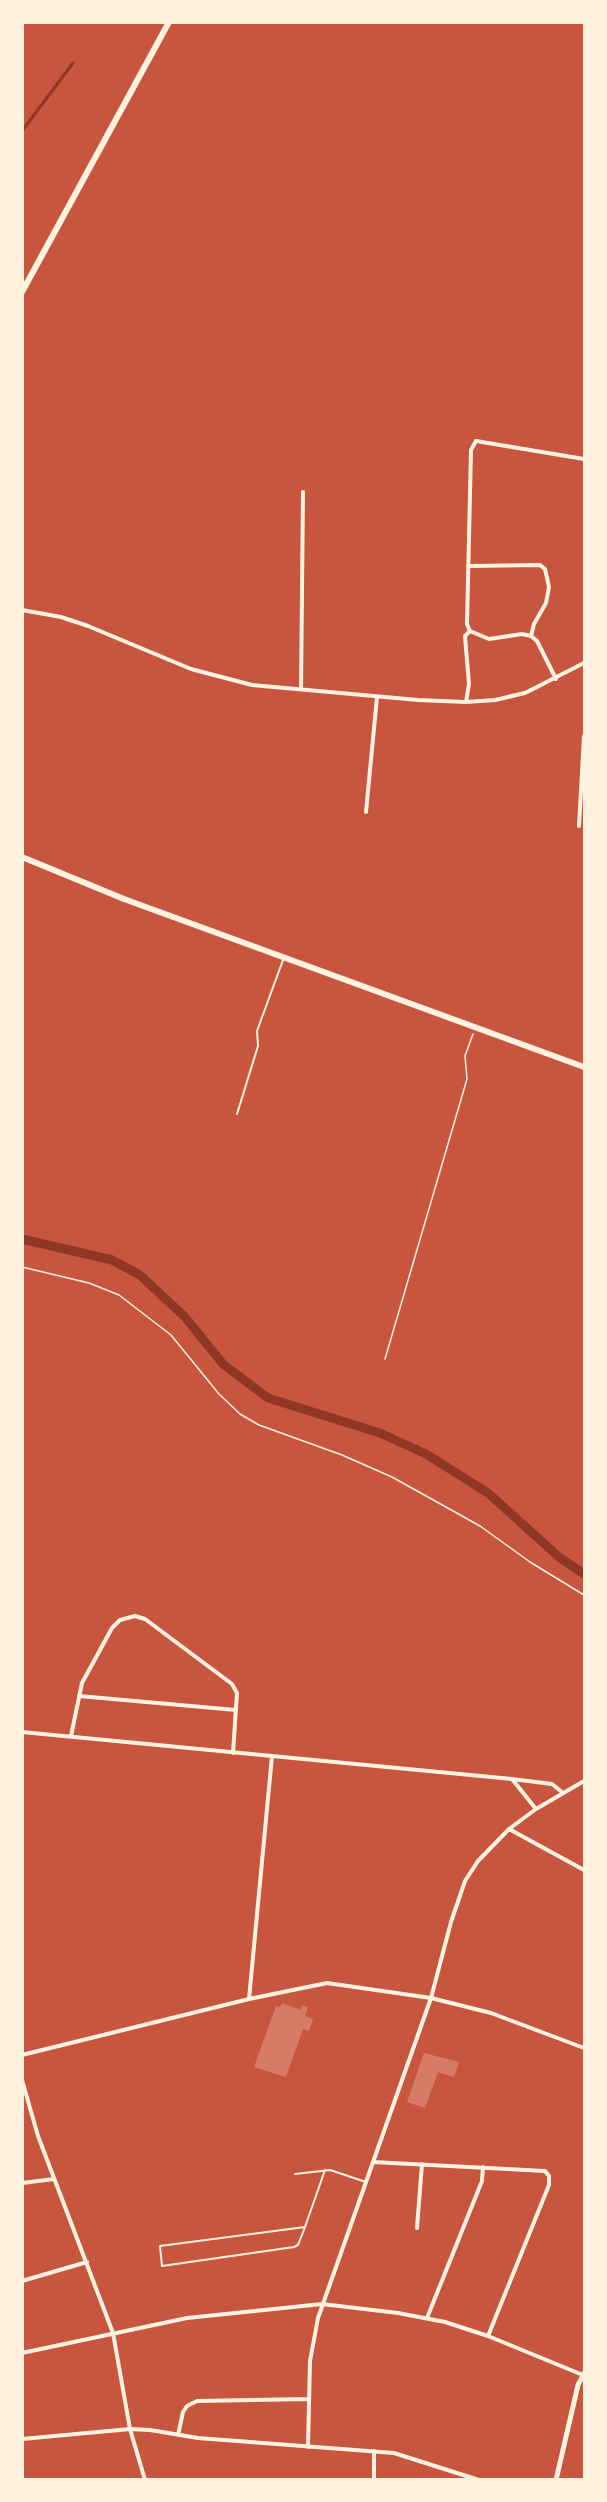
<!DOCTYPE html>
<style>
body{margin:0}
#map{position:relative;width:607px;height:2502px;overflow:hidden;background:#c8553d;font-family:"Varela Round",sans-serif}
canvas{display:block}
.frame{position:absolute;inset:0;border:24px solid #fff3e0;pointer-events:none}
</style>
<div id="map">
<canvas width="607" height="2502"></canvas>
<div class="frame"></div>
</div>
<script>
const ctx = document.querySelector('canvas').getContext('2d');
ctx.lineJoin = 'round';
function poly(rows) {
  const path = new Path2D();
  for (const r of rows) {
    path.moveTo(r[0], r[1]);
    for (let i = 2; i < r.length; i += 2) path.lineTo(r[i], r[i + 1]);
  }
  return path;
}
function strokePath(path, color, width, dash) {
  ctx.strokeStyle = color;
  ctx.lineWidth = width;
  ctx.lineCap = dash ? 'butt' : 'round';
  ctx.setLineDash(dash || []);
  ctx.stroke(path);
}
function paint(path, color) {
  ctx.fillStyle = color;
  ctx.fill(path, 'evenodd');
}
strokePath(poly([
 [22,131,73,63]
]), '#8f3625', 3);
strokePath(poly([
 [22,1239,112,1260,140,1275,185,1317,223,1364,268,1398,380,1433,426,1454,488,1493,559,1557,584,1574]
]), '#8f3625', 9);
paint(poly([
 [282,2003,301,2010,302,2005,308,2007,305,2016,313,2019,309,2031,303,2029,286,2077,254,2067,276,2006,280,2007],
 [424,2053,459,2062,454,2077,438,2072,425,2108,407,2102]
]), '#d67c66');
strokePath(poly([
 [22,1267,89,1283,119,1295,171,1335,219,1394,240,1414,259,1425,342,1455,392,1477,480,1526,530,1562,584,1595],
 [385,1359,467,1079,465,1056,473,1034]
]), '#fff3e0', 1.5);
strokePath(poly([
 [237,1114,258,1046,257,1031,283,960],
 [295,2174,330,2170,366,2182],
 [305,2227,298,2245,294,2247,162,2266,160,2246,305,2227,325,2170]
]), '#fff3e0', 2);
strokePath(poly([
 [468,566,540,565,545,569,549,587,546,603,534,624,531,636],
 [22,610,61,617,88,626,191,669,252,685,418,700,466,702,495,700,525,693,584,663],
 [556,679,537,641,531,636,522,634,489,639,470,631,467,624,471,450,476,441,584,459],
 [301,689,303,492],
 [466,702,469,684,465,636,470,631],
 [366,812,377,697],
 [579,826,584,736],
 [79,1696,236,1710],
 [22,1732,512,1779,552,1784,563,1793],
 [71,1736,82,1683,112,1628,120,1620,135,1616,145,1619,232,1684,237,1693,233,1753],
 [512,1779,536,1809],
 [509,1829,584,1870],
 [249,1999,272,1756],
 [22,2055,249,1999,327,1983,431,1998,491,2013,584,2048],
 [22,2080,38,2136,113,2333,130,2429,145,2480],
 [373,2162,545,2171,549,2176,549,2185,488,2336],
 [22,2183,54,2179],
 [417,2228,422,2164],
 [22,2281,87,2262],
 [427,2318,482,2181,483,2167],
 [22,2353,187,2318,322,2304,398,2313,445,2322,488,2336,583,2375],
 [178,2435,183,2412,187,2406,197,2401,308,2399],
 [22,2439,130,2429,150,2430,198,2438,394,2453,479,2480],
 [308,2447,310,2361,318,2318,431,1998,451,1922,465,1881,478,1861,509,1829,536,1809,584,1781],
 [374,2480,374,2451]
]), '#fff3e0', 4);
strokePath(poly([
 [556,2480,578,2385,584,2373]
]), '#fff3e0', 5);
strokePath(poly([
 [22,292,169,22],
 [22,857,124,899,584,1067]
]), '#fff3e0', 6);
</script>
